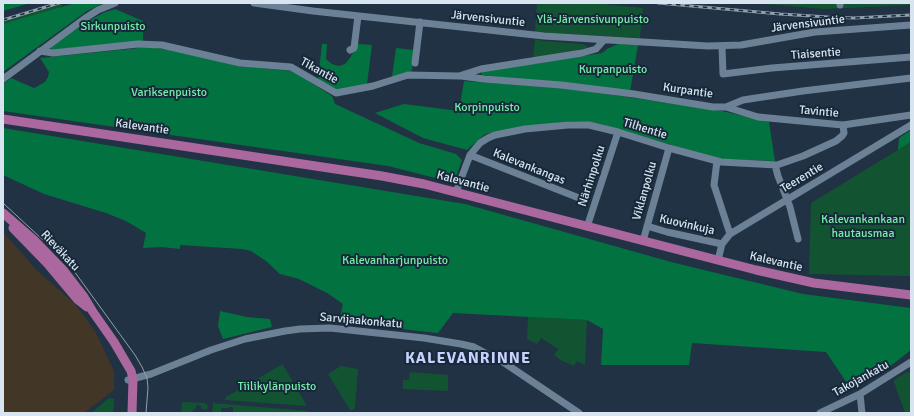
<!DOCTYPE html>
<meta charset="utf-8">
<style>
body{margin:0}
#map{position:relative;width:914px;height:416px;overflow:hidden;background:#203243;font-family:Signika,sans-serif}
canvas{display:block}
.frame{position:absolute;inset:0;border:4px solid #d8e4ef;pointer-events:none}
</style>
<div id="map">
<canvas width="914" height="416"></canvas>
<div class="frame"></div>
</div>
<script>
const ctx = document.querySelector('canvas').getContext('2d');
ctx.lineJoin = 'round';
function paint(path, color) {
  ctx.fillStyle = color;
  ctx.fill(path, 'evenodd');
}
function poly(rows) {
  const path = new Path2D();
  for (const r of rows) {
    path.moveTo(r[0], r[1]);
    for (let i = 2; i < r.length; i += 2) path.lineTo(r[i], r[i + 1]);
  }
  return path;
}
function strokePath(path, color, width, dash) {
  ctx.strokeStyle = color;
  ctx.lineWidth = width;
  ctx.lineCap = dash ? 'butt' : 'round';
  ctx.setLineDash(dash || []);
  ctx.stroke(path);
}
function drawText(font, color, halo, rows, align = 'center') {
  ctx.font = font + ' Signika,sans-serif';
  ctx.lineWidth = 4;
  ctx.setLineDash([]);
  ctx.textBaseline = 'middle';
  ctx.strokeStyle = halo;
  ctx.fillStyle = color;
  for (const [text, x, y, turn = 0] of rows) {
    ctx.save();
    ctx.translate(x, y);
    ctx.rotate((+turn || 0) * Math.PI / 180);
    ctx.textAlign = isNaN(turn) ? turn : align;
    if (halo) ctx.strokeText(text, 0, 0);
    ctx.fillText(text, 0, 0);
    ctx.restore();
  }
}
paint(poly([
 [3,232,28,260,34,268,75,304,95,331,114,371,114,390,84,413,3,413]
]), '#423627');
paint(poly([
 [59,3,63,3,59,11,3,32,3,20],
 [537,3,593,3,643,8,640,38,535,32],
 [752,3,911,3,911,5,825,9],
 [535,39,544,41,583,44,587,46,587,48,533,58],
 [911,142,911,276,809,274,811,203],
 [528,317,587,320,585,365,577,361,574,366,562,361,554,355,558,349,541,338,537,344,527,339],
 [281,365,283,365,307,406,225,400,226,397],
 [341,366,358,369,355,408,353,410,350,410,328,374],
 [410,372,448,375,448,391,403,389,403,380,409,380],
 [907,372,911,373,911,413,905,413,894,382,894,380],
 [109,398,114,399,113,413,91,413],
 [182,402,205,403,208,405,207,410,201,409,201,406,196,405,196,409,193,410,190,413,181,413],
 [213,403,308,411,311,413,273,412,273,413,233,413,233,407,229,407,229,408,221,408,221,413,212,413]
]), '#125432');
paint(poly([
 [3,3,26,3,27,4,3,11],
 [75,3,103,3,87,11,3,72,3,24],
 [115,9,143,21,143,42,54,51,51,49,52,46,85,23,103,13],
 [322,44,327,44,326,59,332,64,339,66,345,64,350,58,358,44,372,45,367,84,338,91,318,80],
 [618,44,638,45,630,92,482,75,481,74,482,72,602,53,607,49],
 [149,47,179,51,237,66,293,71,332,96,335,104,419,143,456,154,462,160,455,180,451,182,388,166,3,111,3,84,11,78,34,88,45,82,48,77,49,72,40,58],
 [396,48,414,50,412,71,392,77],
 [464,81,562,88,634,98,722,111,769,122,775,161,720,159,597,123,572,121,528,126,485,134,467,150,423,138,375,113,404,104,459,111],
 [3,128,465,204,671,262,803,294,911,308,911,350,893,364,851,389,826,352,692,343,689,365,601,365,603,329,587,320,453,313,438,333,339,322,343,304,327,293,299,279,280,274,266,261,251,251,242,249,180,245,180,249,162,247,143,248,146,233,126,221,106,213,44,194,3,175],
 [911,130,911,142,898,150,899,138],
 [220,311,247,317,270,319,272,327,223,339,218,326]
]), '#037241');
strokePath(poly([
 [254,3,313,11,544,36,708,46,741,45,815,32,911,25],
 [840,3,840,5],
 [722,46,723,74,772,68,911,57],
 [350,50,354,48,358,16],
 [40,51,53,53,138,44,162,45,240,63,291,67,336,93,373,86,408,75,459,76,481,69,582,53,596,49,604,40],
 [415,63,420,22],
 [461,76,484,79,561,85,634,94,713,107,726,107,743,100,756,98,803,91,911,78],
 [3,79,84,19,98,10,115,3],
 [726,107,758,117,843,125,911,115],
 [470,155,579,198],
 [717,161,714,185,730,234],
 [775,165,778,176,790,207,798,239],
 [456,192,470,155,480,143,488,138,495,135,525,129,568,125,589,125,618,132,669,148,721,162,777,165,803,156,836,141,842,136,844,133,843,125],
 [647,226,667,232,722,244],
 [587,227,618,132],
 [643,241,669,148],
 [718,260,722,244,730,234,911,125],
 [128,380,151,374,211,350,245,339,285,331,300,329,330,328,424,338,461,344,474,347,506,364,579,413],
 [860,394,862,413],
 [820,413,860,394,911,362]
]), '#6c8195', 7);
strokePath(poly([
 [3,119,382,176,424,184,756,270,814,283,911,295],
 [3,213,34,240,64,271,84,297,93,312,114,342,131,371,133,379,132,413],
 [13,228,47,263,78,300,87,307]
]), '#aa689f', 9);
strokePath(poly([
 [3,203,57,253,74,271,135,355,142,367,147,378,148,388,146,413]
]), '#91a0ad', 1);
const rail = poly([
 [658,3,780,14,828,17,854,18,911,15],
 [3,20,59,3]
]);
strokePath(rail, '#91a0ad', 3);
strokePath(rail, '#162839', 1.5, [4.5]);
drawText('12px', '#d8e4ef', '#162839', [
 ["Järvensivuntie",488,19,6],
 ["Järvensivuntie",808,24,-7],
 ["Tiaisentie",816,54,-4],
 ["Tikantie",319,71,29],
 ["Kurpantie",688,91,8],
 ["Tavintie",819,112,5],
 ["Kalevantie",142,127,8],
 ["Tilhentie",645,129,17],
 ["Kalevankangas",529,167,22],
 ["Närhinpolku",592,176,-72],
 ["Teerentie",802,178,-31],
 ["Kalevantie",463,182,15],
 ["Viklanpolku",645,191,-74],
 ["Kuovinkuja",687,225,13],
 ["Rieväkatu",60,251,47],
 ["Kalevantie",776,262,13],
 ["Sarvijaakonkatu",361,321,5],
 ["Takojankatu",861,379,-29]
]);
drawText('12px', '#76eea7', '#162839', [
 ["Ylä-Järvensivunpuisto",593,20],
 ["Sirkunpuisto",113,27],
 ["Kurpanpuisto",613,70],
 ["Variksenpuisto",169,93],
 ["Korpinpuisto",487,108],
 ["Kalevankankaan",863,220],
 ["hautausmaa",863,234],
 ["Kalevanharjunpuisto",395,261],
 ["Tiilikylänpuisto",277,387]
]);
ctx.letterSpacing = '1px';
drawText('bold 16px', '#c7d1fc', '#162839', [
 ["KALEVANRINNE",468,359]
]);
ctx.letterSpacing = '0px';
</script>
